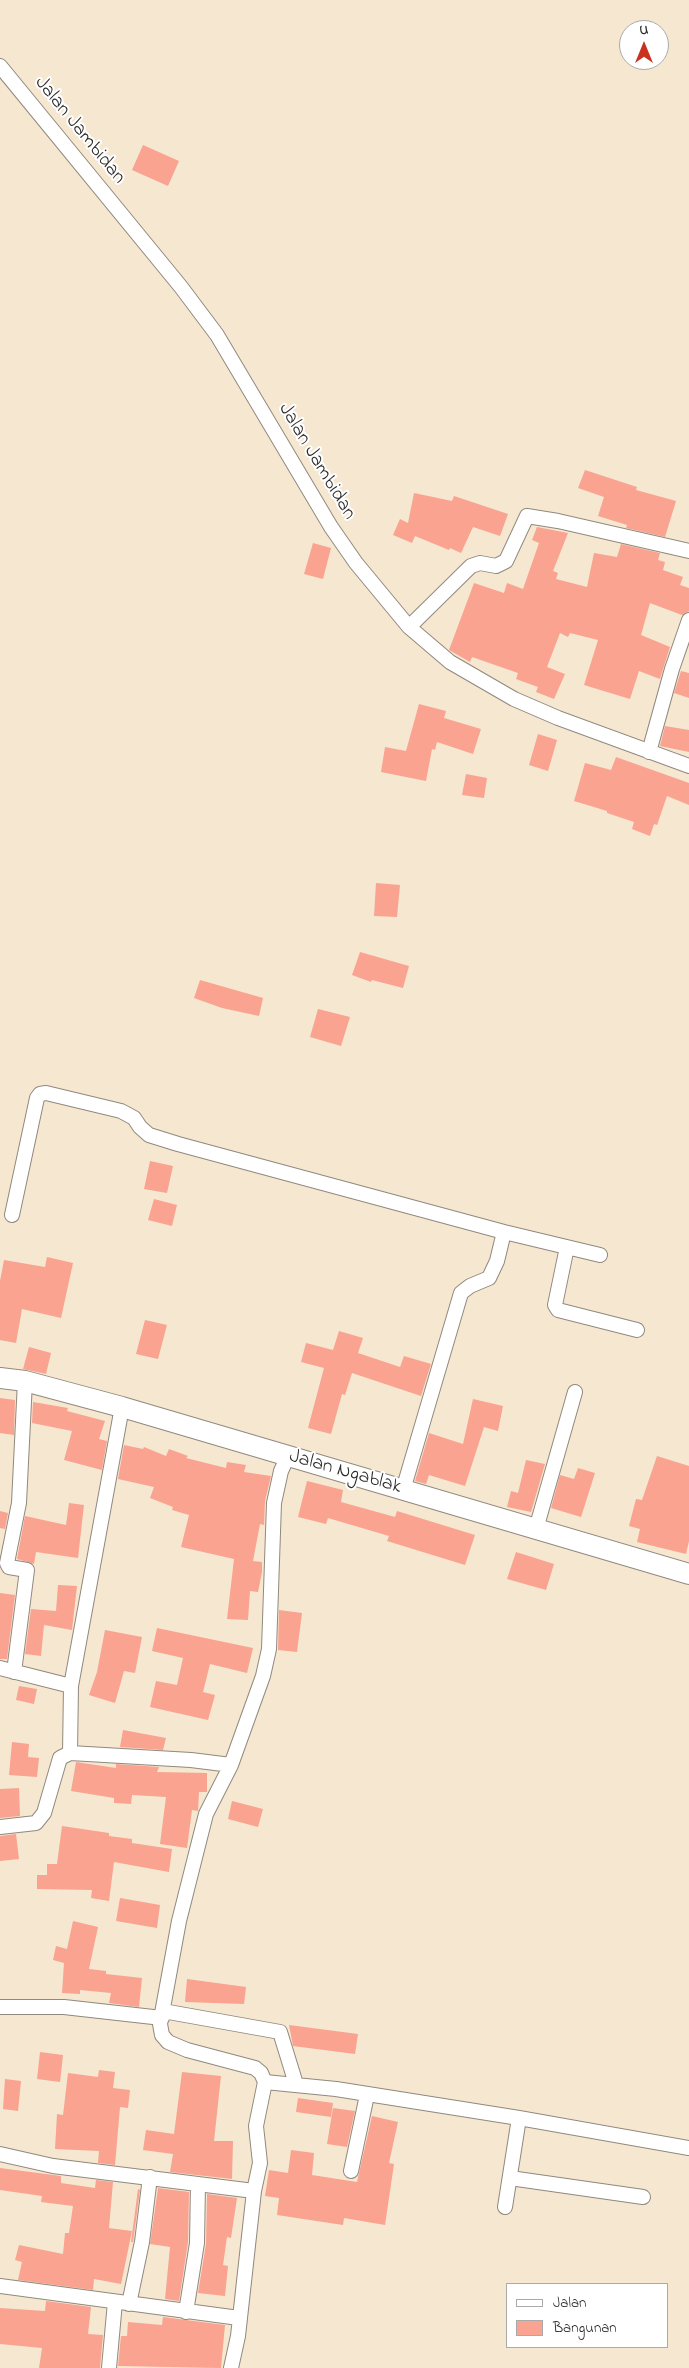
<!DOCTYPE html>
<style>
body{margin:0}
#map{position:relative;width:689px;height:2368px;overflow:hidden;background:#f6e7d1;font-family:"Indie Flower",sans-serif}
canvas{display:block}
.legend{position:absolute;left:506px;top:2283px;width:162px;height:65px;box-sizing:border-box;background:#fff;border:1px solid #aaa;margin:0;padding:6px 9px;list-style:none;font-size:15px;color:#2b2b2b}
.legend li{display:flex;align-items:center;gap:10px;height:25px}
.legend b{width:25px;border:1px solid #aaa}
.north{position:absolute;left:619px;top:20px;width:50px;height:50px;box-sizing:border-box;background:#fff;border:1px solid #aaa;border-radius:50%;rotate:0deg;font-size:14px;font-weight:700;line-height:20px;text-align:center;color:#2b2b2b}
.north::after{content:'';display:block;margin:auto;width:18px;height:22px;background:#c8321e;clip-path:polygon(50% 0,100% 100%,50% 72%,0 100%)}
</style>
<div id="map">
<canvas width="689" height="2368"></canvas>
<ul class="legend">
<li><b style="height:6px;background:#fff"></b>Jalan</li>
<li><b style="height:14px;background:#f9a390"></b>Bangunan</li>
</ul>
<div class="north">U</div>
</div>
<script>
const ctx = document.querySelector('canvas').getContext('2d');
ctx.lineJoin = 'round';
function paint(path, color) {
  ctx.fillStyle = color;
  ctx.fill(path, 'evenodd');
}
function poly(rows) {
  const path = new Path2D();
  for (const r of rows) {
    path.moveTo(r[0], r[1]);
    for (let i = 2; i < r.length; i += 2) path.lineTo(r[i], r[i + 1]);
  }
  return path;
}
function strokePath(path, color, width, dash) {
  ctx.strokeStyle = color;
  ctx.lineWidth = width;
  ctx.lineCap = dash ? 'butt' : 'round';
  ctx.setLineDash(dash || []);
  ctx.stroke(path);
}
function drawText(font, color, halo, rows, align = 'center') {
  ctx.font = font + ' "Indie Flower",sans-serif';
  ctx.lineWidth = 4;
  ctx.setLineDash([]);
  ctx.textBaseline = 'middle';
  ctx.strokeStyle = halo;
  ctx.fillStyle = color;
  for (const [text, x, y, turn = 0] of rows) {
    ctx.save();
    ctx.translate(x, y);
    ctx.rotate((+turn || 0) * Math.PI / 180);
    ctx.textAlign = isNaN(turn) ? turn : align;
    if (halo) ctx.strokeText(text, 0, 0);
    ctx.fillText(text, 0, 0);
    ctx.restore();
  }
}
paint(poly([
 [143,145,179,161,168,186,132,170],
 [585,470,637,487,636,490,676,501,665,537,626,528,627,525,598,516,604,497,578,488],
 [414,493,452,501,454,496,508,514,500,536,473,527,461,553,450,548,449,550,415,536,412,543,393,535,400,519,408,523],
 [537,527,568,533,553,571,558,573,556,579,587,587,594,553,617,557,621,544,660,553,658,560,665,562,663,570,683,577,680,585,689,588,689,611,682,615,650,603,641,635,670,647,660,679,639,671,630,699,584,685,598,640,570,633,568,637,560,633,547,667,565,674,554,699,536,692,538,687,516,679,518,673,472,657,470,662,449,650,474,583,504,593,507,583,523,589,539,543,532,540],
 [313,543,331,548,323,579,304,574],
 [681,671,689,673,689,698,674,693],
 [419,704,446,711,444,718,481,729,473,754,437,742,435,750,432,749,426,781,381,772,385,747,406,751],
 [665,726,689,730,689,752,660,746],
 [538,734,557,740,548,771,529,765],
 [616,757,689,783,689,805,667,796,657,825,654,824,650,836,632,829,634,822,607,813,607,811,574,801,585,763,611,770],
 [466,774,487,778,484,798,462,795],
 [376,883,400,885,397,917,374,916],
 [360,952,409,966,403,988,372,980,371,982,352,975],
 [200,980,263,998,259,1016,222,1008,194,998],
 [318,1009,350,1017,341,1046,310,1037],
 [150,1161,173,1166,167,1193,144,1189],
 [154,1199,177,1205,172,1226,148,1220],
 [47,1257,73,1263,61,1318,22,1309,16,1343,0,1340,0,1281,4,1260,45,1267],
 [145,1320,167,1325,158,1359,136,1354],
 [339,1331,363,1338,358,1353,400,1367,404,1356,431,1364,421,1396,352,1373,345,1395,342,1394,331,1434,308,1428,324,1368,301,1362,306,1343,333,1350],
 [29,1347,51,1353,46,1374,23,1369],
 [0,1398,15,1400,14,1435,0,1433],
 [473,1399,503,1406,498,1431,484,1427,465,1486,429,1475,426,1484,415,1481,429,1433,463,1444],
 [33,1402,68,1408,67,1411,105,1421,99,1439,107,1441,102,1470,64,1460,72,1431,32,1423],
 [124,1445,143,1449,144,1447,166,1456,169,1449,188,1456,186,1458,226,1468,227,1462,246,1465,244,1472,271,1476,265,1501,264,1525,260,1524,253,1561,262,1562,262,1572,258,1592,250,1591,248,1620,227,1619,234,1559,181,1547,189,1515,172,1510,173,1507,150,1498,154,1487,118,1479],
 [657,1456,689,1466,689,1541,686,1554,637,1542,640,1529,629,1526,636,1499,642,1500],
 [526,1460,545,1464,531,1512,507,1507,511,1491,518,1493],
 [578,1468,595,1473,581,1517,551,1508,560,1475,574,1479],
 [307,1481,343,1490,341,1502,395,1517,397,1511,475,1535,465,1565,387,1541,389,1536,328,1518,326,1524,298,1517],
 [69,1503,84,1505,78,1558,36,1552,34,1564,17,1559,25,1516,66,1525],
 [0,1511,8,1513,5,1529,0,1528],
 [516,1552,554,1564,546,1590,507,1579],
 [58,1585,77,1586,72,1630,44,1625,41,1656,25,1654,31,1609,56,1611],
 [0,1593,15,1595,7,1659,0,1659],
 [279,1610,302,1613,297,1652,278,1650],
 [157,1628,253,1648,247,1673,210,1664,203,1692,215,1695,208,1720,150,1707,156,1681,177,1685,183,1658,152,1651],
 [105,1630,142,1637,135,1673,124,1671,115,1703,89,1695,97,1672],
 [19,1686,37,1689,34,1704,16,1700],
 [123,1730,166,1738,163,1750,120,1747],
 [12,1742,29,1744,28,1757,39,1758,37,1777,9,1775],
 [76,1762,116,1768,116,1764,159,1767,157,1772,207,1773,207,1792,199,1792,198,1811,192,1810,187,1848,160,1844,166,1797,132,1795,131,1804,114,1803,114,1798,71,1791],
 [19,1788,20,1816,0,1818,0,1789],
 [232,1801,263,1809,258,1827,228,1819],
 [62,1826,109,1833,109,1836,132,1839,132,1843,172,1849,169,1872,114,1862,109,1901,91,1898,92,1890,37,1889,37,1875,47,1875,47,1864,57,1864],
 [16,1834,19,1859,0,1861,0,1836],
 [120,1898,160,1905,157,1928,116,1921],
 [73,1921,98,1927,89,1969,106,1971,106,1974,142,1978,139,2007,109,2003,111,1993,80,1990,80,1994,62,1993,64,1963,53,1960,56,1946,67,1949],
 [187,1979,246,1987,244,2004,185,2002],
 [289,2025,358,2034,355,2054,293,2046],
 [40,2052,63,2055,60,2082,37,2079],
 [99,2070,115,2072,113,2088,130,2090,128,2108,120,2107,115,2165,98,2163,99,2151,55,2149,57,2114,63,2115,68,2073,98,2077],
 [182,2072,221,2076,214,2141,233,2141,232,2179,170,2172,173,2154,143,2150,146,2130,174,2134],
 [5,2079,21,2081,18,2111,3,2109],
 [298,2098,333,2103,331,2117,296,2112],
 [333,2108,355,2111,347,2147,327,2144],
 [372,2116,398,2122,389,2163,394,2164,385,2225,344,2218,343,2225,277,2215,279,2198,265,2196,269,2170,288,2173,291,2150,314,2153,312,2175,357,2182],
 [0,2168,61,2176,61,2183,95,2188,96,2180,113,2182,109,2228,132,2231,121,2284,94,2279,93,2290,18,2280,22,2262,15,2260,19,2245,63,2254,65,2233,69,2233,73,2206,41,2202,42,2196,0,2190],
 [158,2188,189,2192,188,2242,179,2301,165,2299,170,2247,150,2244],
 [138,2189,140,2190,133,2242,131,2242],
 [207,2194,237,2198,231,2238,227,2237,223,2265,228,2266,225,2296,198,2293,206,2244],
 [46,2301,91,2307,88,2334,103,2335,100,2368,39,2368,42,2348,0,2344,0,2308,45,2311],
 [163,2317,225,2325,221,2368,118,2366,121,2336,127,2336,128,2322,162,2325]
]), '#f9a390');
const street = poly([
 [0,66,181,287,217,335,331,527,356,563,409,627,450,662,514,699,558,718,689,766],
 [409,627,471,566,480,563,496,566,506,561,527,516,558,521,689,551],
 [649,752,672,669,689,620],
 [12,1215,37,1098,40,1094,46,1093,121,1111,134,1118,140,1127,149,1135,178,1144,504,1232,600,1255],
 [567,1247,555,1305,558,1310,637,1330],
 [403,1490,461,1293,470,1286,489,1278,497,1261,504,1232],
 [536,1529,575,1392],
 [0,1668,71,1686],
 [14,1672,27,1570,9,1567,7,1563,19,1503,25,1381],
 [70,1753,71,1686,122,1407],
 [0,1827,36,1823,44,1813,60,1758,70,1753,191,1760,231,1765],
 [0,2007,64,2007,162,2018],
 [163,2011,280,2032,296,2084],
 [265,2082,336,2089,519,2118,689,2148],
 [0,2154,53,2166,254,2191],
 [351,2171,367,2095],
 [510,2178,643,2197],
 [505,2207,519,2118],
 [0,2286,239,2318],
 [129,2304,142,2242,150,2177],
 [186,2312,197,2243,198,2184],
 [109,2368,115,2302],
 [231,2368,238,2336,254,2191,260,2163,256,2126,265,2082,261,2073,255,2068,187,2050,168,2042,162,2035,160,2024,179,1921,206,1814,231,1765,263,1676,269,1649,274,1503,281,1471,288,1456]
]);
const secondary = poly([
 [0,1378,25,1381,122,1407,689,1574]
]);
strokePath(street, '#90897e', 16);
strokePath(secondary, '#90897e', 22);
strokePath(street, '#fff', 14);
strokePath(secondary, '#fff', 20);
drawText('20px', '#2b2b2b', '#fff', [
 ["Jalan Jambidan",79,131,51],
 ["Jalan Jambidan",316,462,59],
 ["Jalan Ngablak",345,1473,16]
]);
</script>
